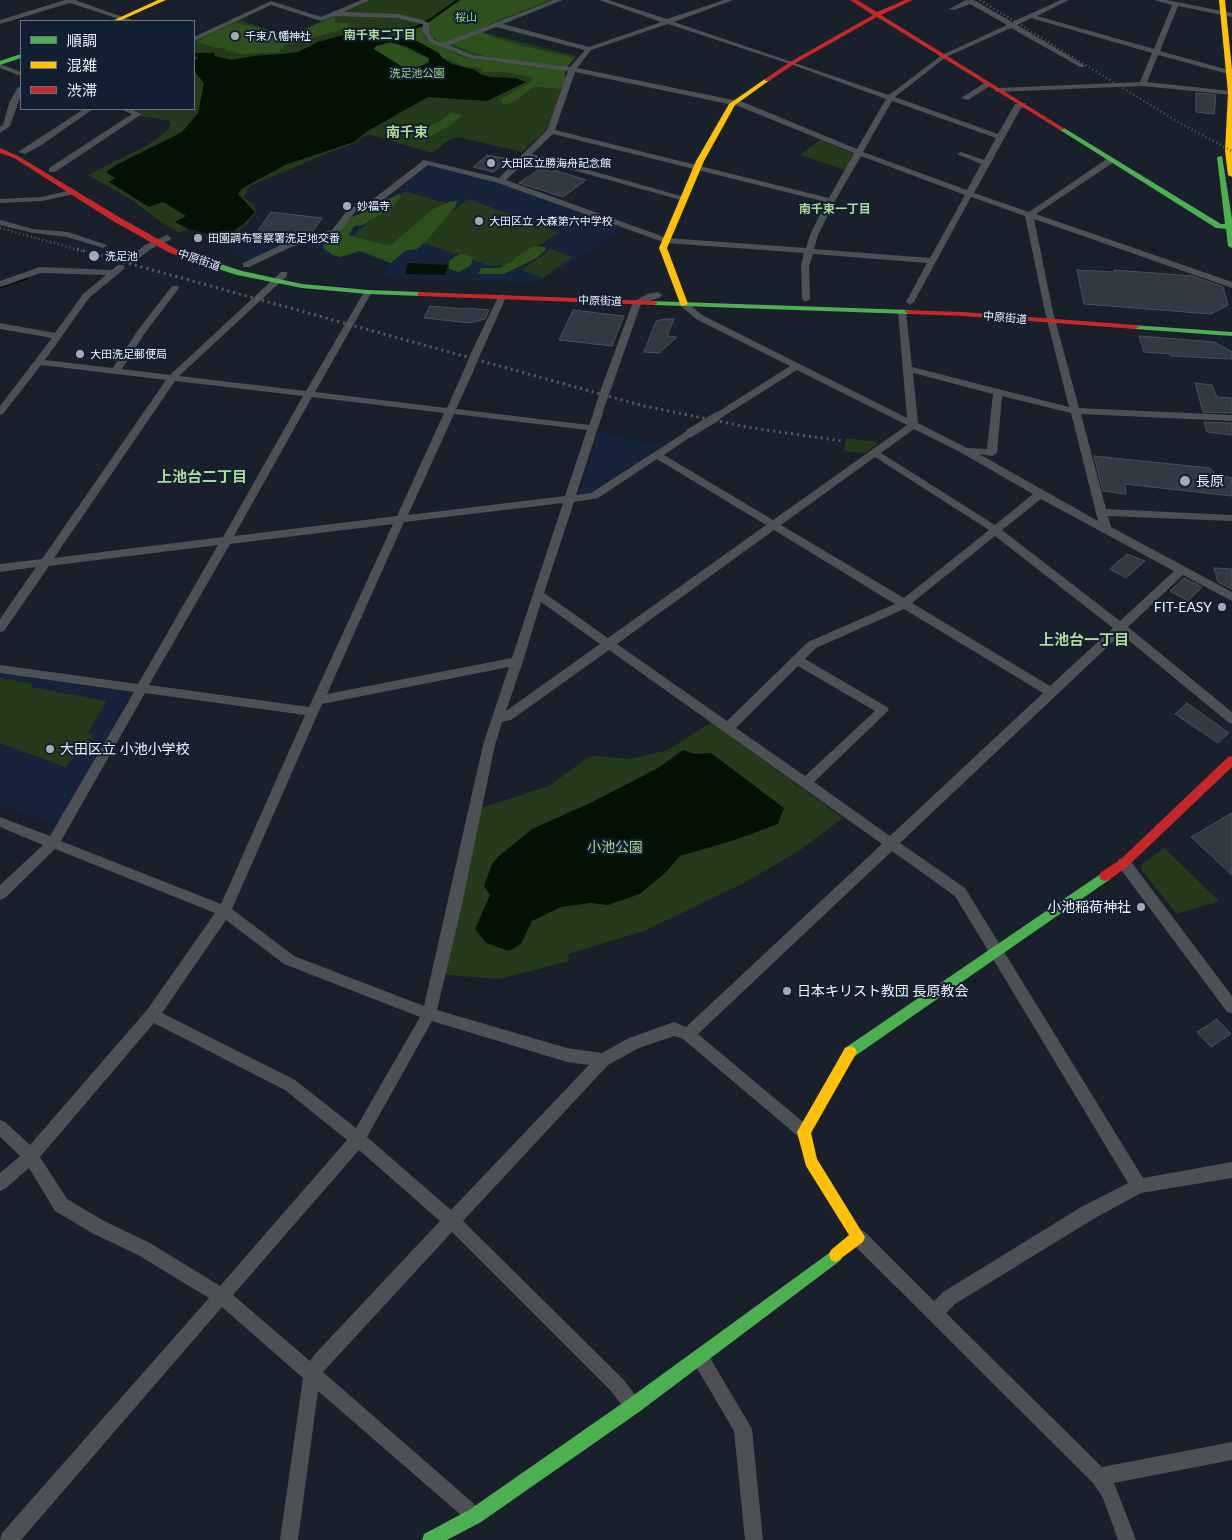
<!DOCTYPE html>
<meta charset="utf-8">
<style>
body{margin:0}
#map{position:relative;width:1232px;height:1540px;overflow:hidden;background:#19202b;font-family:Lato,"Noto Sans JP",sans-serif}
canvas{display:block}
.legend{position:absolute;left:20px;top:20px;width:175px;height:90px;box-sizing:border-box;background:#121e32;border:1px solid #6a7483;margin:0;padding:6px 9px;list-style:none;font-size:15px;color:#eff4fd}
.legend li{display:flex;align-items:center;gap:10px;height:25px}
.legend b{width:25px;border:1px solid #6a7483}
</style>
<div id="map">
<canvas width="1232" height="1540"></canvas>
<ul class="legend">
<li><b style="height:6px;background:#4caf50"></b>順調</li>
<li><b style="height:6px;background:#ffc107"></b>混雑</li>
<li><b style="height:6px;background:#c62828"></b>渋滞</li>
</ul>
</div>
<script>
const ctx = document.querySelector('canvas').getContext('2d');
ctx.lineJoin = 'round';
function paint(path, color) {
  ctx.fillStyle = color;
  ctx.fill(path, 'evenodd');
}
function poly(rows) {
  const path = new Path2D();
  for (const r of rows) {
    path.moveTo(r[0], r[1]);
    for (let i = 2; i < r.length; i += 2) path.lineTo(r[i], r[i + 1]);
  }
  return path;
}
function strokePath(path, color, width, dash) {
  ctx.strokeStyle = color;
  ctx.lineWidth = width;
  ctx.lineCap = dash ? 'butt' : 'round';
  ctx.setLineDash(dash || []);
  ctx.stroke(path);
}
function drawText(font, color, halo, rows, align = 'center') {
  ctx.font = font + ' Lato,"Noto Sans JP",sans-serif';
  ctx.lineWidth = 4;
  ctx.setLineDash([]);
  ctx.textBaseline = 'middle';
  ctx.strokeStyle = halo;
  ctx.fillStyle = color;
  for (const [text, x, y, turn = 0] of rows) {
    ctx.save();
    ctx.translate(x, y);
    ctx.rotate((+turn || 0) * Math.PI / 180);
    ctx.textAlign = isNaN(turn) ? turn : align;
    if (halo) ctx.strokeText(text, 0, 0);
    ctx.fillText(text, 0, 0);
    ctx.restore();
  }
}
paint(poly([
 [429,164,502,183,626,228,537,283,377,278,391,265,355,251,332,258,305,243,379,210],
 [247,235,284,244,251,259,226,252],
 [599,431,661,446,589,493,579,494],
 [0,673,131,692,59,826,0,806]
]), '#16233b');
paint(poly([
 [369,0,556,0,477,31,576,56,565,70,559,98,546,130,522,152,458,137,450,139,432,153,368,134,355,143,328,153,250,186,243,197,254,205,256,212,248,223,233,235,190,227,180,233,160,221,130,199,88,175,148,145,168,130,171,121,140,116,142,113,130,109,194,109,194,41,196,39,238,19,268,30,293,34],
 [820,140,853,153,845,170,800,155],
 [405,191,449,204,393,249,353,236],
 [468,199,558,232,515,264,490,266,416,240],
 [551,249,572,257,543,278,522,270],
 [846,438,879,442,865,453,844,451],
 [0,678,32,683,31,687,106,701,88,733,94,735,65,767,0,743],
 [712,723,843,818,800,850,744,883,644,931,568,954,569,961,499,979,438,974,475,810,549,786,587,758,595,756,631,759,668,750,705,726],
 [1164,848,1219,901,1177,914,1142,871,1141,867,1143,863]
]), '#243a1b');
paint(poly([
 [462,0,550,0,487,25,489,27,443,44,430,35,426,23,445,9],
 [335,16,335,23,348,23,351,25,350,27,284,46,280,49,280,52,240,54,226,50,226,48,215,48,196,42,216,31,236,23,292,35],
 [423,26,423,34,427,40,465,58,555,69,484,56,450,44,482,32,495,38,523,46,575,58,565,69,566,89,534,87,515,101,503,105,501,99,531,82,532,77,504,72,483,72,481,68,463,66,423,49,406,37],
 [385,42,399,45,429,59,421,67,406,71,371,49,373,45],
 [451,113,462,115,452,124,423,141,409,136,440,121],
 [399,194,401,197,391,208,363,225,354,226,349,235,390,246,433,209,449,202,457,201,455,207,428,239,417,249,405,251,391,263,360,251,341,257,333,255,323,248,324,243,333,238,330,238,330,235,349,218,373,209,377,204],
 [534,246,545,247,546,250,536,258,504,274,478,274,481,268,500,268,507,263,511,263,516,257],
 [462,254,473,257,471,265,459,272,449,269,449,261,454,257]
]), '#2e501c');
paint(poly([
 [362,32,380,33,417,41,439,53,442,58,452,64,475,70,480,74,490,77,515,78,526,82,487,101,428,97,366,132,354,142,285,165,241,189,238,194,255,212,247,221,233,232,208,234,188,229,175,222,186,216,163,202,149,207,109,182,115,178,106,172,116,165,182,132,198,113,204,83,194,71,194,62,198,57,194,57,194,53,214,53,215,56,232,60,253,56,281,54,298,52,318,42,346,34],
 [391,42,407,47,429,58,429,63,407,70,374,49,376,46],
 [408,263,448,265,445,275,405,274],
 [683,750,695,754,711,753,784,808,778,824,735,840,680,856,666,872,640,894,608,905,591,903,561,907,532,921,521,944,509,951,486,943,475,929,490,895,484,886,492,864,499,856,532,829,590,803,658,768]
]), '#031104');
strokePath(poly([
 [380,33,408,30,424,24,458,0]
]), '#031104', 2.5);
strokePath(poly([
 [0,287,27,278]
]), '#031104', 3);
const building = poly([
 [1196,93,1216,95,1214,114,1196,112,1196,93],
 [487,155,503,158,508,160,494,172,473,167,487,155],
 [541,168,552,172,554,170,586,180,563,197,519,183,541,168],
 [271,212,322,218,311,234,302,234,299,237,257,232,271,212],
 [1077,270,1115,272,1114,270,1193,276,1223,287,1228,305,1211,314,1084,304,1077,270],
 [430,306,465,309,466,308,489,310,485,319,470,323,424,318,430,306],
 [573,310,624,316,612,346,559,340,573,310],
 [665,319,674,319,667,336,677,337,659,353,644,352,656,321,665,319],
 [1139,336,1214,342,1232,352,1232,359,1171,356,1170,354,1144,352,1139,336],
 [1195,383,1212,385,1217,397,1232,398,1232,413,1203,412,1195,383],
 [1204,422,1232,423,1232,435,1207,432,1204,422],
 [1094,456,1210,468,1216,475,1232,478,1232,496,1125,484,1126,494,1103,491,1094,456],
 [1127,554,1145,561,1126,578,1110,569,1127,554],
 [1214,568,1232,569,1232,589,1218,582,1214,568],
 [1184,578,1202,587,1188,601,1170,591,1184,578],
 [1187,703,1229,733,1218,743,1175,714,1187,703],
 [1232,813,1232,875,1191,837,1232,813],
 [1217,1019,1231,1034,1211,1047,1197,1032,1217,1019]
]);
paint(building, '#333942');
strokePath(building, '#4a505a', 1);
paint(poly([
 [65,0,75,0,134,21,125,21,70,3,0,24,0,20,65,0],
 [361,0,370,0,343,12,398,14,422,20,429,23,429,32,434,40,443,43,554,0,563,0,503,24,589,47,661,22,599,0,608,0,667,19,724,0,733,0,674,22,889,95,942,55,1007,25,970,4,954,10,949,9,966,0,974,0,1012,22,1061,0,1069,0,1037,16,1154,49,1172,5,1154,0,1167,0,1232,13,1232,17,1178,6,1160,51,1232,71,1232,75,1158,55,1147,82,1231,91,1232,95,1143,86,996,92,995,90,999,88,1140,82,1152,53,1031,18,1017,25,1084,65,1084,67,1080,67,1011,28,946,57,895,97,998,134,1015,104,1026,103,1026,107,1021,108,974,193,1029,212,1108,158,1114,158,1114,162,1036,214,1232,282,1232,288,1034,219,1053,312,1079,408,1232,415,1232,421,1081,414,1106,509,1232,515,1232,521,1108,516,1111,527,1232,592,1232,601,1183,575,1128,627,1232,712,1232,724,1228,722,1121,634,900,843,965,888,1143,1178,1232,1162,1232,1178,1141,1193,1095,1218,955,1304,946,1313,1102,1467,1232,1442,1232,1460,1114,1483,1136,1540,1118,1540,1103,1498,1093,1483,852,1243,850,1237,852,1231,858,1229,864,1231,934,1301,943,1292,1083,1206,1128,1183,955,896,892,851,698,1034,809,1127,812,1132,809,1137,804,1139,799,1137,683,1039,674,1036,639,1048,608,1065,463,1221,623,1379,639,1400,642,1406,639,1412,633,1415,627,1412,611,1391,452,1232,323,1372,481,1510,484,1516,481,1522,475,1525,469,1522,318,1391,298,1540,280,1540,303,1378,222,1307,21,1540,0,1540,2,1533,209,1298,138,1255,92,1233,55,1211,29,1168,6,1188,0,1191,0,1173,20,1156,0,1137,0,1120,5,1122,30,1145,147,1010,215,913,55,849,5,898,0,900,0,885,43,845,0,827,0,817,50,836,134,692,0,673,0,665,138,684,218,545,49,566,4,631,0,632,0,619,36,567,0,572,0,564,42,559,166,380,41,365,3,414,0,415,0,406,52,338,0,329,0,323,55,333,83,294,106,275,41,273,0,287,0,281,40,267,112,270,118,265,124,265,124,269,89,298,45,360,113,368,138,330,172,286,178,286,179,288,145,333,122,369,170,375,281,272,287,272,287,276,179,376,306,391,364,292,371,290,372,292,315,392,447,408,463,372,468,369,473,372,456,409,589,425,595,410,601,410,603,412,576,495,591,493,687,431,693,431,693,435,664,455,773,520,907,425,797,370,719,419,713,419,713,415,790,366,696,319,681,306,681,302,687,302,702,315,907,418,898,312,902,309,906,312,912,367,1069,407,1045,312,1025,216,971,197,914,302,910,305,906,302,927,263,813,254,809,266,810,299,806,302,802,299,801,266,804,253,666,243,498,183,428,165,374,207,355,212,338,234,291,247,249,267,243,267,243,263,285,243,332,230,349,208,368,203,424,160,499,178,547,130,568,71,469,58,430,42,423,32,423,24,418,23,398,18,334,16,321,21,271,5,194,41,194,37,271,1,321,17,361,0],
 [668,24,790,64,886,99,857,149,743,102,577,68,591,50,668,24],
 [496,27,585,50,570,67,472,55,449,45,496,27],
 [575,72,738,106,854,153,829,198,555,130,575,72],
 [892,101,996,138,984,160,961,152,957,154,981,164,967,190,863,152,892,101],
 [553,134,826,202,810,235,806,248,667,238,506,180,529,158,681,200,688,198,532,154,553,134],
 [861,156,965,195,930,258,814,249,818,235,835,201,861,156],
 [913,373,993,394,987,449,967,448,918,423,913,373],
 [175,381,303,396,223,537,54,558,175,381],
 [1002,396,1071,413,1098,521,979,454,992,456,997,453,1002,396],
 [312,397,444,413,397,516,234,536,312,397],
 [454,414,587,430,565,496,408,515,454,414],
 [914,429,958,451,1033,494,995,525,881,453,914,429],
 [875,457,989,530,904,598,781,525,875,457],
 [657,459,766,525,608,638,544,593,574,502,598,498,657,459],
 [1041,499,1102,532,1174,571,1120,621,1002,530,1041,499],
 [563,503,512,658,327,694,404,522,563,503],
 [393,524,309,707,149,685,230,544,393,524],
 [774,530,895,604,808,642,727,721,617,644,774,530],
 [995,536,1113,628,1050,686,912,603,995,536],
 [541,602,600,644,506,711,523,661,541,602],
 [904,609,1043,693,890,836,814,782,889,710,887,707,805,659,816,648,904,609],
 [609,650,882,844,686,1027,674,1022,629,1038,602,1053,567,1048,437,1010,461,909,495,745,502,722,511,720,609,650],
 [798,666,875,711,805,776,736,728,798,666],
 [509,667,483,745,424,1006,294,956,232,909,322,704,509,667],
 [145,693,305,715,221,904,61,841,145,693],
 [226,920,284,964,420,1017,356,1128,295,1080,162,1013,226,920],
 [432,1021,567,1062,589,1065,451,1210,367,1137,432,1021],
 [154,1023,285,1090,347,1140,220,1286,150,1243,104,1221,67,1199,40,1157,154,1023],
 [359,1150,440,1221,315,1354,310,1361,233,1295,359,1150],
 [0,64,21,72,21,76,0,68,0,64],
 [986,82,993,84,968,100,961,98,986,82],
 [18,87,21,87,21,95,10,126,0,133,0,127,3,125,9,103,18,87],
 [84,109,93,109,40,146,25,154,18,152,84,109],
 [120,109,130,109,142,114,55,172,49,172,49,168,132,114,120,109],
 [71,190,75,192,74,194,42,201,0,203,0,199,42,197,71,190],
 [0,220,33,229,68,232,107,245,103,248,67,237,33,233,0,225,0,220],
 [167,235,171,238,170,240,151,249,131,264,124,262,145,245,167,235],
 [658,292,662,295,661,297,641,304,611,389,609,391,603,391,601,389,633,302,647,294,658,292],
 [502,294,506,297,481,353,476,356,473,355,471,353,498,297,502,294],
 [1124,858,1129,859,1232,996,1232,1013,1227,1012,1119,867,1117,863,1119,859,1124,858],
 [700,1348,706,1351,752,1429,763,1540,745,1540,734,1431,694,1363,691,1357,694,1351,700,1348]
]), '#4d5054');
paint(poly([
 [21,54,21,58,0,65,0,61,21,54],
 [1060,128,1064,128,1221,224,1225,224,1217,157,1222,156,1232,219,1232,248,1228,246,1226,229,1216,228,1060,130,1060,128],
 [187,255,193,255,242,271,302,284,368,290,421,292,425,294,421,296,368,294,302,288,237,275,187,259,187,255],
 [651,301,909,310,913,312,909,314,654,305,650,303,651,301],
 [1132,325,1232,332,1232,336,1135,329,1132,329,1132,325],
 [1105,871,1109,872,1111,876,1109,880,855,1056,850,1058,845,1056,843,1052,845,1048,1105,871],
 [836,1248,841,1250,843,1255,841,1260,639,1412,481,1522,447,1540,422,1540,424,1534,469,1510,627,1400,836,1248]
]), '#4caf50');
paint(poly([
 [158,0,166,0,119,21,112,21,158,0],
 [1219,0,1225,0,1232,70,1232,177,1228,175,1225,151,1228,93,1219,0],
 [765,79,770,80,735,105,704,161,667,248,688,304,681,306,659,248,696,161,729,104,765,79],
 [850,1046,855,1048,857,1052,811,1133,817,1159,865,1237,863,1242,836,1262,831,1260,829,1255,831,1250,849,1235,806,1166,797,1132,845,1048,850,1046]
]), '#ffc107');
paint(poly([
 [850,0,857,0,877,12,905,0,913,0,881,15,1065,129,1060,130,877,17,794,64,769,81,765,81,765,79,790,62,873,15,850,0],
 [0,148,18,156,119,217,176,249,194,257,190,259,170,253,113,221,14,158,0,153,0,148],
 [418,292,654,301,658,303,654,305,421,296,418,296,418,292],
 [906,310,963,312,1135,325,1139,327,1135,329,963,316,909,314,905,312,906,310],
 [1232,756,1232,767,1128,866,1109,880,1105,881,1101,880,1099,876,1101,872,1120,860,1228,757,1232,756]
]), '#c62828');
strokePath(poly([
 [980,0,1178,122,1232,151],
 [0,228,82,251]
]), '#595c62', 2.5, [1, 3]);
strokePath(poly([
 [77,249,644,406,752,428,843,441]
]), '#595c62', 3, [2, 4]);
strokePath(poly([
 [468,372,476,353],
 [598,412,606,389],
 [690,433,716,417]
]), '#4d5054', 9);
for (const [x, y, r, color] of [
 [235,36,5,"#a4aab4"],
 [491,163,5,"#a4aab4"],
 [347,206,5,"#a4aab4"],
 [479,221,5,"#a4aab4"],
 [198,238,5,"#a4aab4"],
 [94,256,6,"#a4aab4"],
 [80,354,5,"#a4aab4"],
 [1185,481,6,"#a4aab4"],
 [1222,607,5,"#a4aab4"],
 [50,749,5,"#a4aab4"],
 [1141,907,5,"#a4aab4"],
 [787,991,5,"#a4aab4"]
]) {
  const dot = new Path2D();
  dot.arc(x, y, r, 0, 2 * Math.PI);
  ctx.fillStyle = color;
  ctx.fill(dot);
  strokePath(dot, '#121e32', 2);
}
drawText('11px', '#9ed780', '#121e32', [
 ["桜山",466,17],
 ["洗足池公園",417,73]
]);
drawText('11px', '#eff4fd', '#121e32', [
 ["千束八幡神社",245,36],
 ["大田区立勝海舟記念館",501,163],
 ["妙福寺",357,206],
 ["大田区立 大森第六中学校",489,221],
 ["田園調布警察署洗足地交番",208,238],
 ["洗足池",105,256],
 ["大田洗足郵便局",90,354]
], 'left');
drawText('11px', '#eff4fd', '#121e32', [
 ["中原街道",199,260,19],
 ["中原街道",600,301,2],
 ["中原街道",1005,318,5]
]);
drawText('bold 12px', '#aeda98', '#121e32', [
 ["南千束二丁目",380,35],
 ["南千束一丁目",835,209]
]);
drawText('bold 14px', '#aeda98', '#121e32', [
 ["南千束",407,132]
]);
drawText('14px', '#eff4fd', '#121e32', [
 ["長原",1196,481],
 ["FIT-EASY",1212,607,"right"],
 ["大田区立 小池小学校",60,749],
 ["小池稲荷神社",1131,907,"right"],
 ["日本キリスト教団 長原教会",797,991]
], 'left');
drawText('14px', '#9ed780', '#121e32', [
 ["小池公園",615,847]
]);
drawText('bold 15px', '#aeda98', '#121e32', [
 ["上池台二丁目",202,477],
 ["上池台一丁目",1084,640]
]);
</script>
